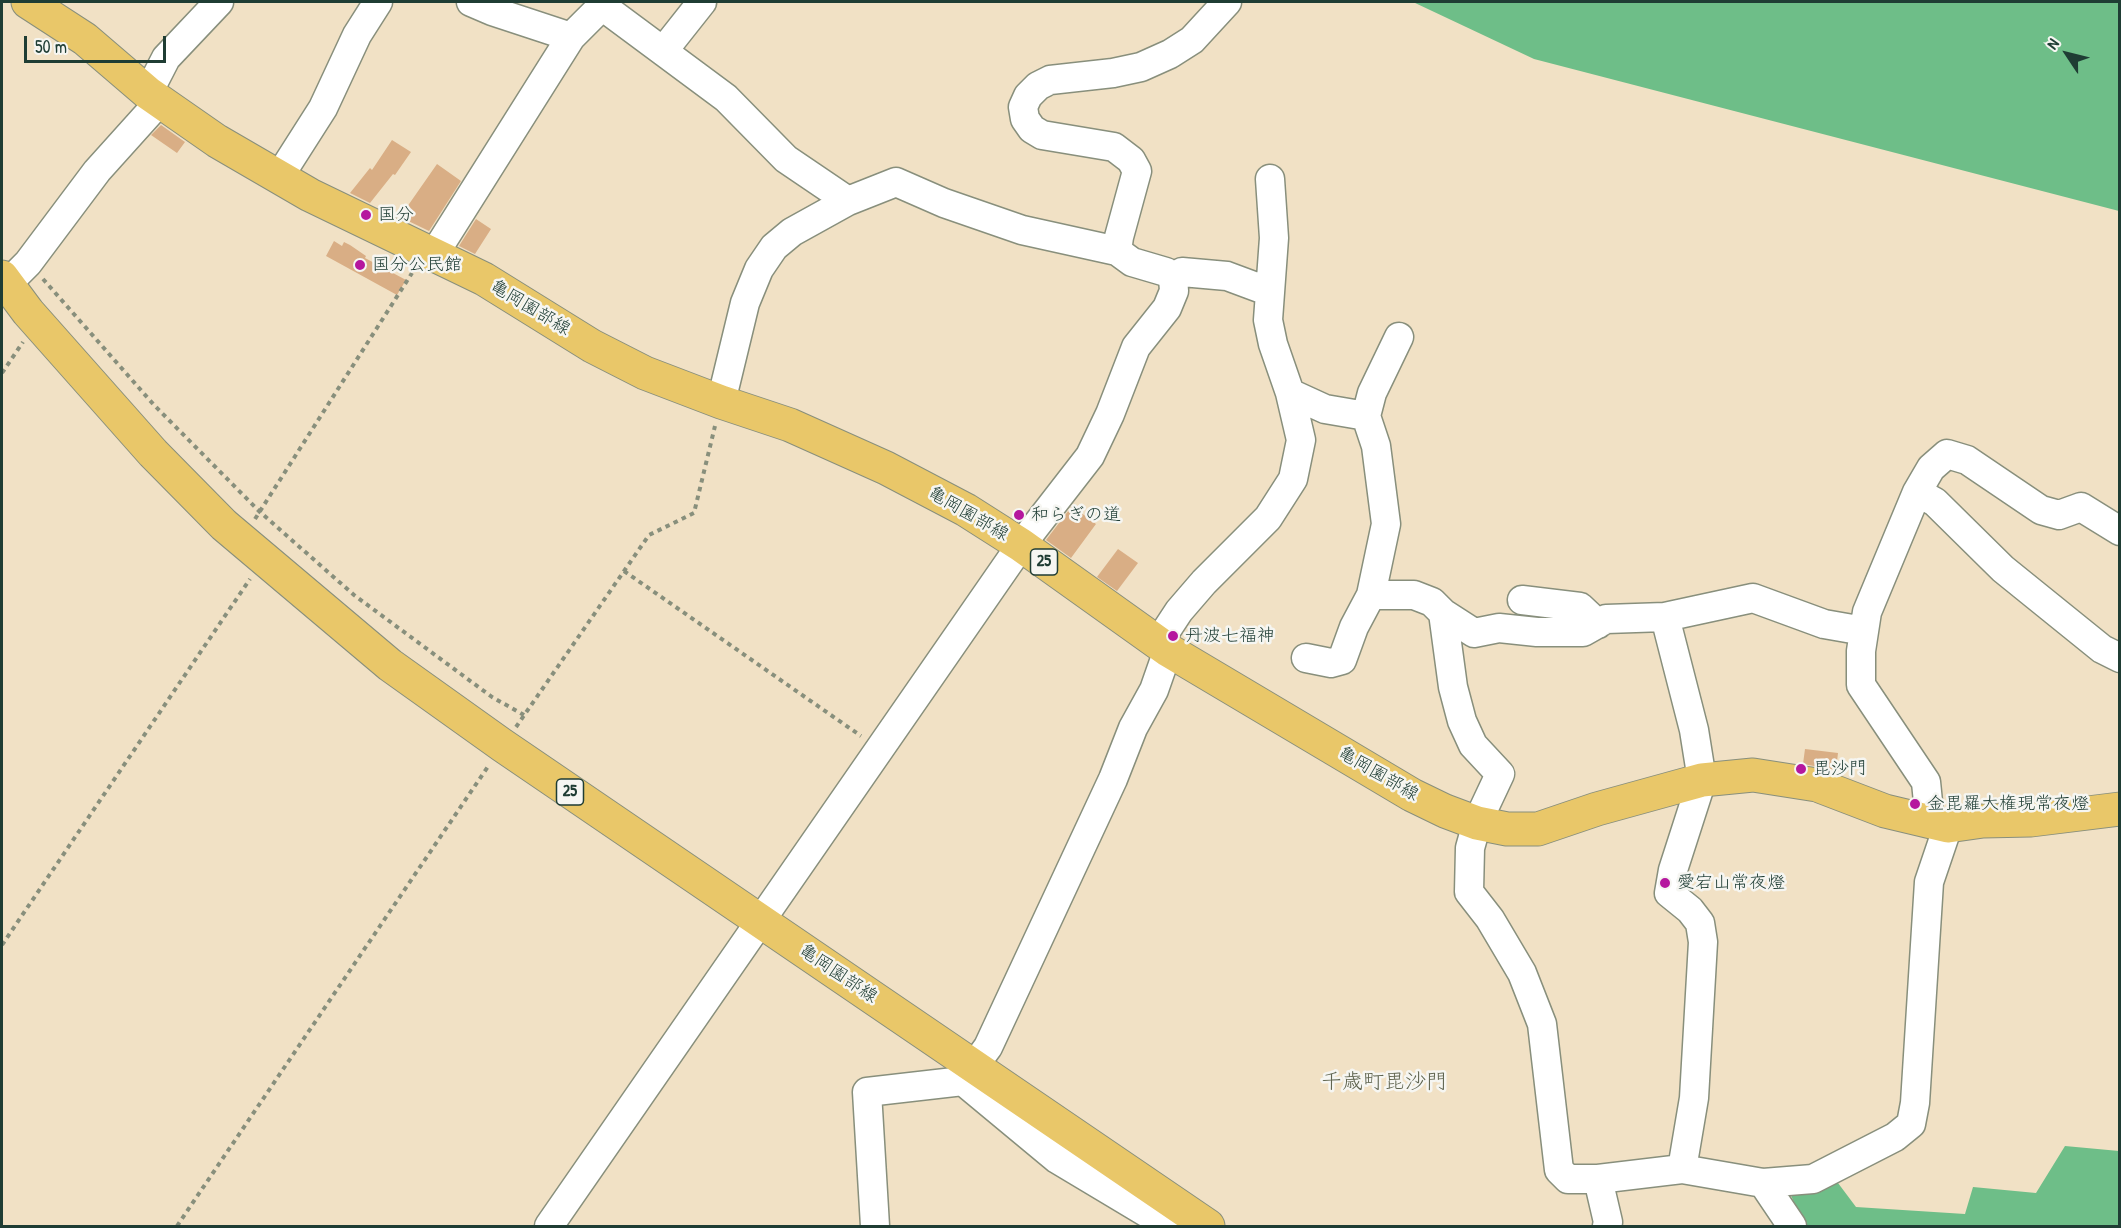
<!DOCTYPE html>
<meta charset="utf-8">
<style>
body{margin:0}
#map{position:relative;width:2121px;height:1228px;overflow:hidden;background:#f1e1c5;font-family:"Patrick Hand",sans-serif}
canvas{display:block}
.frame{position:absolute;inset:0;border:3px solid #1f3d34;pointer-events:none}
.north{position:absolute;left:2037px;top:24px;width:60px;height:60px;-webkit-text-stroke:4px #f6f6f2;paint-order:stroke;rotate:305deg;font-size:16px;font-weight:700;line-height:24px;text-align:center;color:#1f3d34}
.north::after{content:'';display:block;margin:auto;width:21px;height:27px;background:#1f3d34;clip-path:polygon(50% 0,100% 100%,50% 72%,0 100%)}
.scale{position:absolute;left:24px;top:36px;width:142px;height:27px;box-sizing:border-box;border:3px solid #1f3d34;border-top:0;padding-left:8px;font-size:18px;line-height:21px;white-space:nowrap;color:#1f3d34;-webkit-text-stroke:4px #f6f6f2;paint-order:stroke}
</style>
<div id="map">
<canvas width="2121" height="1228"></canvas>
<div class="frame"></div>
<div class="north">N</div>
<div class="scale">50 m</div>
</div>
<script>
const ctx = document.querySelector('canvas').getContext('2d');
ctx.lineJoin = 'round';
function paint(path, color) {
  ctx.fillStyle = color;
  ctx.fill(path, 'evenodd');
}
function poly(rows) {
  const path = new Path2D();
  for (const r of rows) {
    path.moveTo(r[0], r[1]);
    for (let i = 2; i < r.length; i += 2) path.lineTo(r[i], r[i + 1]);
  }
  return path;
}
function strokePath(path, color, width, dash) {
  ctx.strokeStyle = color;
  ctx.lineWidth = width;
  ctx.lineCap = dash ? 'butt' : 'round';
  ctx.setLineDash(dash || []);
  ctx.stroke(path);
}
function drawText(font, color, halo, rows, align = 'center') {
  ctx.font = font + ' "Patrick Hand","Klee One",sans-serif';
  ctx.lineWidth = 5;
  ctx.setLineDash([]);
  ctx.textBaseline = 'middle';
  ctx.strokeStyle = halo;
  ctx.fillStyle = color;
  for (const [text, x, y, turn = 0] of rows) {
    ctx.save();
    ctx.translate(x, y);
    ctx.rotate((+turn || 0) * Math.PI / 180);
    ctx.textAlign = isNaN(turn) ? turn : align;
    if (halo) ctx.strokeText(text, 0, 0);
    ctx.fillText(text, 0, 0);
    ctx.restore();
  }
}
paint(poly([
 [1413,2,2119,2,2119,211,1534,59],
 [2065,1146,2119,1151,2119,1226,1804,1226,1787,1186,1835,1179,1856,1207,1965,1214,1973,1187,2036,1193]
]), '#6ebe88');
paint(poly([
 [161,125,185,142,177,153,151,135],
 [392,140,411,152,395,175,393,174,370,203,350,193,370,168,372,170],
 [437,164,461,181,429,231,400,217],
 [476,219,491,229,475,254,459,246],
 [334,241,342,246,344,242,350,245,366,256,365,258,406,280,397,295,326,256],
 [1072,506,1096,524,1071,558,1046,540],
 [1118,549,1138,563,1117,591,1097,577],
 [1805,749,1838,753,1836,770,1803,764]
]), '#d9ae85');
const minor = poly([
 [471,2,492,11,571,37],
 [600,2,602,6,726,98,786,159,848,201],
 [664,50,702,2],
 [148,93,166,58,219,2],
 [279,177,323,108,357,35,378,2],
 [1117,251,1119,237,1137,171,1131,160,1114,147,1042,135,1032,129,1025,119,1023,107,1028,96,1038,86,1050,80,1113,73,1141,67,1170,54,1192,40,1227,2],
 [433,256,571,37,602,6],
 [1173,278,1182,272,1227,276,1270,292],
 [7,284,28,263,97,171,160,101],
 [1290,393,1325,409,1366,416],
 [1917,492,1935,502,2003,569,2102,649,2120,658],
 [1371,595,1414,595,1432,602,1443,613,1453,687,1462,721,1473,745,1500,774,1477,823,1470,848,1469,892,1490,919,1522,973,1542,1024,1559,1170,1568,1179,1598,1179,1682,1169,1763,1183,1813,1179,1895,1137,1911,1124,1915,1103,1929,882,1948,826],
 [1522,600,1580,607,1598,624],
 [1443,613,1474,633,1499,628,1537,632,1583,632,1606,619,1665,617,1694,730,1702,780,1673,870,1669,893,1690,910,1700,923,1703,942,1694,1098,1682,1169],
 [1665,617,1753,598,1824,624,1864,631],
 [1158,643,1179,611,1204,582,1268,518,1293,479,1301,440,1290,393,1273,344,1268,320,1274,238,1270,179],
 [1168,650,1154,690,1133,728,1113,779,988,1047,963,1081,1057,1159,1169,1226],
 [1306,658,1331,663,1342,660,1354,627,1371,595,1386,524,1376,446,1366,416,1372,393,1399,337],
 [1930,822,1926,782,1861,685,1861,651,1867,612,1917,492,1931,468,1947,454,1967,460,2041,510,2059,515,2081,507,2120,531],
 [1598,1179,1608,1222,1607,1226],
 [1763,1183,1792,1226],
 [549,1226,1021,545,1090,456,1110,414,1136,347,1167,308,1174,291,1173,278,1166,272,1132,262,1117,251,1022,230,944,203,896,182,848,201,792,232,774,247,759,269,745,303,721,402],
 [875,1226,867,1092,963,1081]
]);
const major = poly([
 [28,2,85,39,148,93,217,141,310,195,484,279,592,346,645,373,721,402,790,425,886,468,966,510,1021,545,1168,650,1412,795,1445,811,1477,823,1507,829,1538,829,1597,809,1702,780,1753,775,1817,785,1885,811,1948,826,1983,821,2031,820,2120,809],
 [2,277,28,312,153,453,224,525,390,665,502,745,1208,1226]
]);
strokePath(minor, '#888f7c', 31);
strokePath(major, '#888f7c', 35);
strokePath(poly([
 [43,279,154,405,260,512,354,595,492,697,524,715],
 [2,373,23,342],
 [255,519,412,273],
 [624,571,861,736],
 [516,727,649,535,694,513,715,426],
 [2,945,250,579],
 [177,1226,489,765]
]), '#888f7c', 4, [4.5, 4.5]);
strokePath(minor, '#fff', 28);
strokePath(major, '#e9c769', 33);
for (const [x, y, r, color] of [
 [366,215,6,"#b5179e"],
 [360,265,6,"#b5179e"],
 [1019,515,6,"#b5179e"],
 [1173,636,6,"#b5179e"],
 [1801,769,6,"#b5179e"],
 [1915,804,6,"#b5179e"],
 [1665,883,6,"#b5179e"]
]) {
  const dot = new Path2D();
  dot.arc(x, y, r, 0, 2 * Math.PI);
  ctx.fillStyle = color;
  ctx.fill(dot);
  strokePath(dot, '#f6f6f2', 2);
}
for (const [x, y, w] of [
 [1044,562,27],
 [570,792,27]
]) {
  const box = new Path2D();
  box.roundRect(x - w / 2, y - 13, w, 26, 4.5);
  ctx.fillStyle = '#f6f6f2';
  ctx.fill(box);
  strokePath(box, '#1f3d34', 1.5);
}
drawText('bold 16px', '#1f3d34', null, [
 ["25",1044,562],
 ["25",570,792]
]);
drawText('18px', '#1f3d34', '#f6f6f2', [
 ["国分",378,215],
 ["国分公民館",372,265],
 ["和らぎの道",1031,515],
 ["丹波七福神",1185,636],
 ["毘沙門",1813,769],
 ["金毘羅大権現常夜燈",1927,804],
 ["愛宕山常夜燈",1677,883]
], 'left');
drawText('18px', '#1f3d34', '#f6f6f2', [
 ["亀岡園部線",530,308,31],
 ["亀岡園部線",968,514,30],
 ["亀岡園部線",1378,774,30],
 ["亀岡園部線",838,974,34]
]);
drawText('21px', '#606550', '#f6f6f2', [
 ["千歳町毘沙門",1384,1082]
]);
</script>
